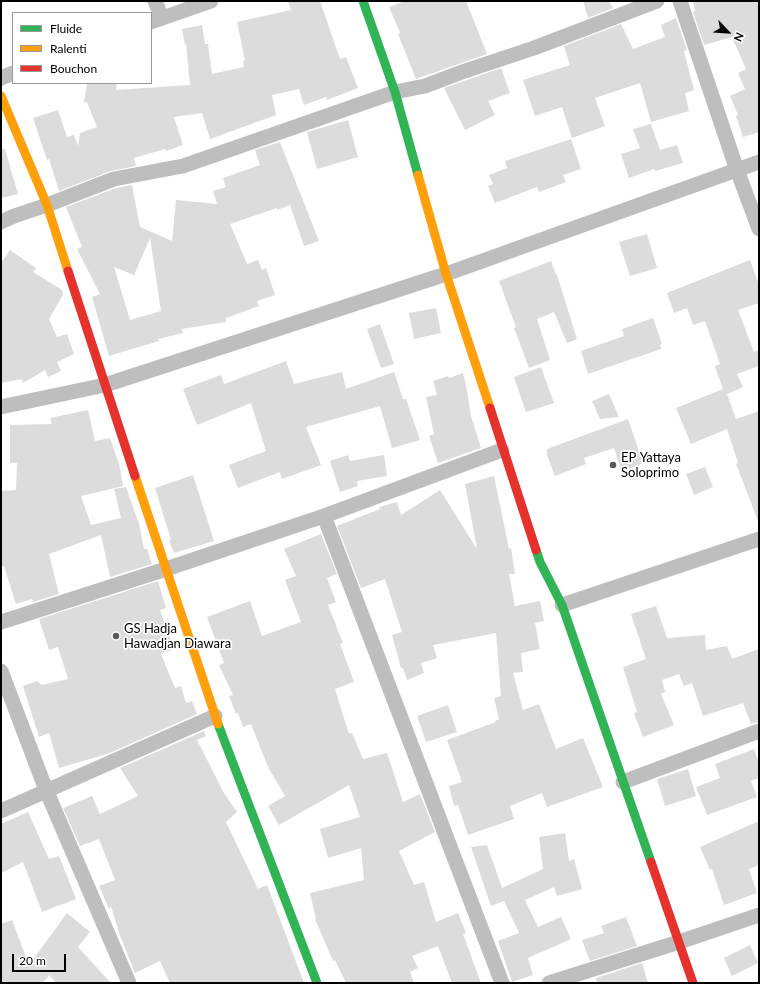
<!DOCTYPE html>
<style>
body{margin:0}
#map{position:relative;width:760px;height:984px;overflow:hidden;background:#fff;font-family:Lato,sans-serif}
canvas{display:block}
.frame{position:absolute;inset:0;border:2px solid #000;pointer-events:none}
.legend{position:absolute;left:12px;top:12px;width:140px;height:72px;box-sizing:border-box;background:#fff;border:1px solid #999;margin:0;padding:5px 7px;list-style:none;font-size:12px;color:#000}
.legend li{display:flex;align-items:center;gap:8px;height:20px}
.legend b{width:20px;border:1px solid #999}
.north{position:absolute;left:708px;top:12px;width:40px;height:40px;-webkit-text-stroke:3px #fff;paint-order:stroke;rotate:115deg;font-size:11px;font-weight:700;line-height:16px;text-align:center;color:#000}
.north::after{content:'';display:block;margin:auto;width:14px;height:18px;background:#000;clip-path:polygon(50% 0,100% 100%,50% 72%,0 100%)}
.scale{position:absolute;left:12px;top:954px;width:54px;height:18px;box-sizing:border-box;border:2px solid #000;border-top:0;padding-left:5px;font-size:12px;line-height:14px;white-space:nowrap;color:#000;-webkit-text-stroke:3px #fff;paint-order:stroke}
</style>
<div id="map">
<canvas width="760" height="984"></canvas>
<div class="frame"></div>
<ul class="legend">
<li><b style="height:5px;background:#30b455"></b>Fluide</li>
<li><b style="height:5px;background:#ff9f0a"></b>Ralenti</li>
<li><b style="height:5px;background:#e5322d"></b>Bouchon</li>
</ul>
<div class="north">N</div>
<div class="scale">20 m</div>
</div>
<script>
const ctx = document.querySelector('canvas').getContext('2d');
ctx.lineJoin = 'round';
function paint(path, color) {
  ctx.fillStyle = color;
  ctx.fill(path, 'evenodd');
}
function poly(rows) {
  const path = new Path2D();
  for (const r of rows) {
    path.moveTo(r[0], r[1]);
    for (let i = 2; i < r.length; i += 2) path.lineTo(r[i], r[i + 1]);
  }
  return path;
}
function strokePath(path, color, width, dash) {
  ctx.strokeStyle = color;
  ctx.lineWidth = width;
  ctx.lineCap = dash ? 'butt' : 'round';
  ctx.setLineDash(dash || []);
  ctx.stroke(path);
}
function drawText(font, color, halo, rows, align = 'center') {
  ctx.font = font + ' Lato,sans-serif';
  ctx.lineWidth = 3.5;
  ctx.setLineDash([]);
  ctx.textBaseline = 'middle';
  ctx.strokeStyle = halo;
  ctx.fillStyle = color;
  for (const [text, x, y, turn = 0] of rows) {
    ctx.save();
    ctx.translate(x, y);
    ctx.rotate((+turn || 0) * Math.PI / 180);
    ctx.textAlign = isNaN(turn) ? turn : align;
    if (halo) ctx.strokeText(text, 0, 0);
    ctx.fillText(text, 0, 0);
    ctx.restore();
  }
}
paint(poly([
 [288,1,320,1,340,59,346,57,358,88,327,100,326,97,304,105,299,89,272,95,276,115,210,139,202,113,174,117,183,145,166,151,165,149,134,158,136,166,111,171,59,191,49,159,47,160,33,118,58,110,67,137,74,135,78,146,80,133,97,127,87,102,84,102,87,83,117,83,116,90,190,85,186,44,185,45,182,29,202,25,205,44,208,44,212,74,244,67,243,61,245,61,237,22,291,10],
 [405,1,466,1,487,54,416,79,398,34,400,33,389,7],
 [583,1,609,1,613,8,588,18],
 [693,1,759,1,759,132,743,137,736,116,738,115,730,96,745,89,738,73,746,69,732,37,704,45,693,12,695,11],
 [676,18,687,50,684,51,694,90,685,93,689,111,651,122,640,83,595,98,605,126,572,138,562,107,535,116,523,80,570,65,564,46,621,24,633,49,665,37,661,25],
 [501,68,510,93,488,101,495,115,465,130,444,88],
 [348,120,358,157,317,169,307,132],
 [651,124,660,150,677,145,683,163,655,171,654,169,629,178,621,154,640,148,633,129],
 [571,139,581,169,563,175,566,182,539,192,537,187,495,203,488,186,493,184,489,175,507,168,505,161],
 [280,142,319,241,304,246,290,205,277,210,277,208,230,224,247,264,258,260,262,270,266,268,275,295,257,301,259,306,226,318,226,322,182,329,183,333,158,339,159,341,109,356,92,297,100,294,77,249,82,247,66,207,116,188,132,185,140,227,172,241,176,200,217,204,213,191,226,187,223,178,260,165,255,150],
 [150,238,161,311,130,320,114,267,134,275],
 [1,149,5,149,18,194,1,198],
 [647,234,657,268,630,276,619,242],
 [10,250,36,268,33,272,62,290,63,295,49,319,57,337,67,334,74,354,57,362,61,371,48,377,45,370,23,383,21,379,1,383,1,263],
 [750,260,759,285,759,303,738,310,754,352,759,350,759,366,737,374,743,387,727,394,736,419,759,411,758,521,736,464,738,463,727,429,691,444,676,408,723,389,715,366,720,364,705,321,693,325,687,308,674,313,667,293],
 [551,261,556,275,557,275,577,339,567,343,554,312,537,319,550,360,529,368,514,328,516,327,499,281],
 [436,308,441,333,414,339,409,313],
 [653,318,662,344,660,345,661,349,588,374,581,351,624,336,622,329],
 [380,324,394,364,381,368,367,329],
 [286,361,294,384,342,372,346,389,394,372,403,399,406,399,420,440,392,448,380,406,306,427,321,465,282,479,280,472,238,488,229,465,266,451,251,403,197,425,183,389,221,375,224,384],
 [541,367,554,403,526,412,514,377],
 [463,373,467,390,471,416,481,448,438,463,429,436,434,434,426,397,437,395,433,381,448,376,449,378],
 [609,394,619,417,600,419,592,401],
 [88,410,95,441,110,438,119,464,123,486,81,496,91,525,121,518,114,489,126,487,139,524,144,549,147,549,152,564,110,577,101,535,49,554,59,594,33,602,32,599,16,604,4,566,1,567,1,491,16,490,17,463,10,463,10,425,52,424,50,418],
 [628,419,643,463,622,472,614,448,584,458,586,464,555,476,547,455,547,449],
 [348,455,350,461,384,455,387,476,357,481,358,486,340,492,330,461],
 [705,467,713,487,694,495,686,474],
 [193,475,214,541,174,553,169,540,171,540,155,488],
 [494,476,509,549,511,548,515,574,509,574,515,606,540,601,544,621,535,623,540,649,521,653,523,672,513,673,523,710,539,704,556,749,583,738,603,787,547,807,542,793,510,806,514,819,468,835,458,805,454,806,449,786,462,782,447,740,496,722,495,721,499,719,494,698,501,696,496,633,433,645,437,658,421,663,424,673,407,680,403,668,401,668,392,635,402,632,385,579,361,588,337,526,380,509,379,507,397,502,401,515,440,490,477,549,465,484],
 [321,534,337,574,327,578,336,602,328,605,343,643,340,644,354,682,335,689,349,734,352,733,363,759,387,753,403,802,420,794,435,832,399,851,414,885,424,882,436,922,458,913,466,933,463,934,481,983,452,983,438,946,412,956,418,968,410,972,414,983,346,983,335,960,333,961,315,919,316,919,310,893,364,880,361,848,328,858,320,829,360,817,349,785,279,825,268,806,285,796,268,767,251,724,243,727,238,713,236,714,229,696,233,695,219,665,224,663,207,617,250,601,262,636,301,622,285,580,296,576,284,549],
 [158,581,166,608,160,610,174,649,161,654,175,688,181,686,186,703,192,701,197,714,110,753,59,768,49,733,39,737,23,686,37,681,42,685,68,679,58,647,49,650,39,619],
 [656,606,667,638,705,635,706,650,727,646,732,659,759,649,759,722,751,724,743,703,703,716,692,683,684,686,679,674,662,680,665,692,661,694,674,725,643,737,634,713,637,712,623,667,646,659,631,614],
 [448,705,457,732,426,742,417,716],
 [204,731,206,736,197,740,224,793,237,812,226,822,258,889,267,885,304,983,170,983,160,961,135,973,119,933,111,906,109,909,99,886,115,880,99,839,80,846,63,808,92,796,100,814,138,796,120,768],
 [754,749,759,764,759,778,751,781,757,797,707,815,696,787,720,778,715,764],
 [688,769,696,796,665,806,657,779],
 [28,812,49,859,59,856,76,899,42,912,23,862,1,873,1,824],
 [759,821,759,865,749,869,757,893,724,905,712,869,710,870,700,847],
 [565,833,569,861,574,859,582,889,557,896,554,887,525,900,538,927,561,917,571,939,528,958,533,975,512,982,498,941,519,933,504,901,491,906,471,847,487,845,502,888,543,869,539,837],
 [67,913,90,932,78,947,111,983,56,983,49,975,43,983,1,983,1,924,12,920,29,965],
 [626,917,637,946,590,961,582,940,604,933,601,926],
 [750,945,758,963,732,976,724,958],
 [642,963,648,983,597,983,596,978]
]), '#dcdcdc');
strokePath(poly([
 [155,1,162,18],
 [680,1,737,170,759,229],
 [151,22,211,1],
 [1,78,13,73],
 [1,222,14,216,47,205,114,179,183,166,395,92,425,86,462,72,534,48,657,1],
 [1,407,105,385,446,274,759,162],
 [324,516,502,983],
 [562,605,759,539],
 [1,622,166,569,324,516,502,450],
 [1,671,46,790,129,983],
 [623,782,759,731],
 [1,811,215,716],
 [549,983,679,942,759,915]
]), '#bebebe', 15);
strokePath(poly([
 [363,1,395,92,418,175],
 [536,550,540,562,562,605,651,862],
 [218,724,317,983]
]), '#30b455', 9);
strokePath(poly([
 [1,96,47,205,68,271],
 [418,175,446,274,490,408],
 [135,476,218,724]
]), '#ff9f0a', 9);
strokePath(poly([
 [68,271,135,476],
 [490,408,536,550],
 [651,862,693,983]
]), '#e5322d', 9);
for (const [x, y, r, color] of [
 [613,465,4,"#595959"],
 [116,636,4,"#595959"]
]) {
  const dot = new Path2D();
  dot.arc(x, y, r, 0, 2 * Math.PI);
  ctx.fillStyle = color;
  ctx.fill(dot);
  strokePath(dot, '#fff', 1.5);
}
drawText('13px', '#000', '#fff', [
 ["EP Yattaya",621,458],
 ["Soloprimo",621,473],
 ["GS Hadja",124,629],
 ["Hawadjan Diawara",124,644]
], 'left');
</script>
